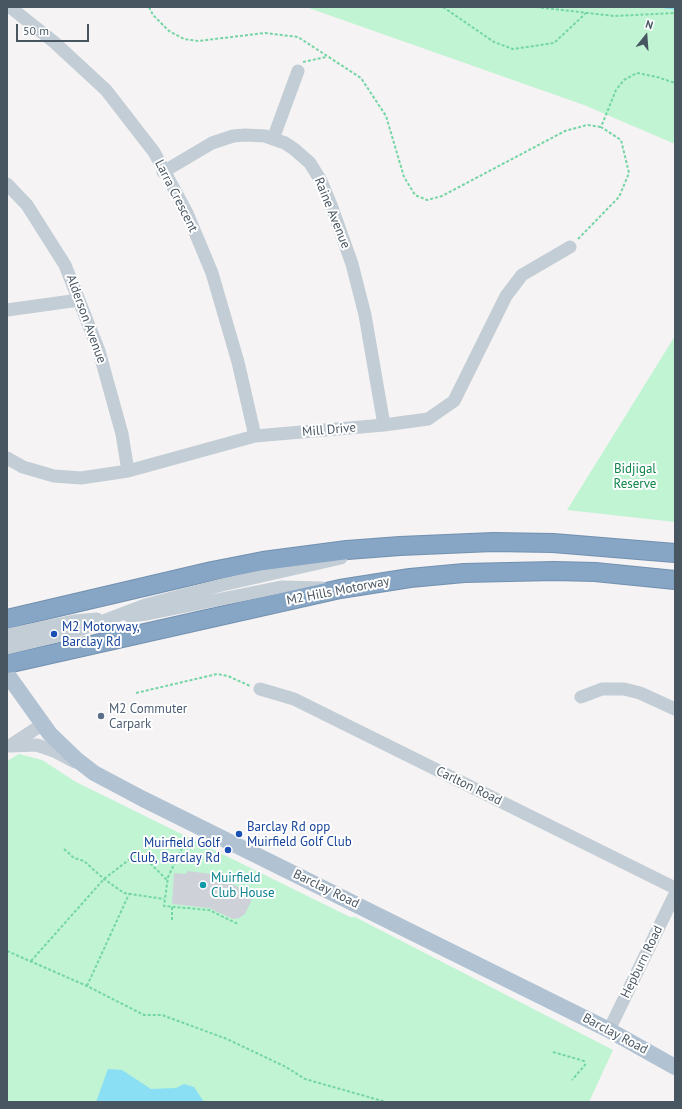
<!DOCTYPE html>
<style>
body{margin:0}
#map{position:relative;width:682px;height:1109px;overflow:hidden;background:#f5f3f3;font-family:"PT Sans",sans-serif}
canvas{display:block}
.frame{position:absolute;inset:0;border:8px solid #485662;pointer-events:none}
.north{position:absolute;left:626px;top:16px;width:40px;height:40px;-webkit-text-stroke:3px #fff;paint-order:stroke;rotate:17deg;font-size:11px;font-weight:700;line-height:16px;text-align:center;color:#485662}
.north::after{content:'';display:block;margin:auto;width:14px;height:18px;background:#485662;clip-path:polygon(50% 0,100% 100%,50% 72%,0 100%)}
.scale{position:absolute;left:16px;top:24px;width:73px;height:18px;box-sizing:border-box;border:2px solid #485662;border-top:0;padding-left:5px;font-size:12px;line-height:14px;white-space:nowrap;color:#485662;-webkit-text-stroke:3px #fff;paint-order:stroke}
</style>
<div id="map">
<canvas width="682" height="1109"></canvas>
<div class="frame"></div>
<div class="north">N</div>
<div class="scale">50 m</div>
</div>
<script>
const ctx = document.querySelector('canvas').getContext('2d');
ctx.lineJoin = 'round';
function paint(path, color) {
  ctx.fillStyle = color;
  ctx.fill(path, 'evenodd');
}
function poly(rows) {
  const path = new Path2D();
  for (const r of rows) {
    path.moveTo(r[0], r[1]);
    for (let i = 2; i < r.length; i += 2) path.lineTo(r[i], r[i + 1]);
  }
  return path;
}
function strokePath(path, color, width, dash) {
  ctx.strokeStyle = color;
  ctx.lineWidth = width;
  ctx.lineCap = dash ? 'butt' : 'round';
  ctx.setLineDash(dash || []);
  ctx.stroke(path);
}
function drawText(font, color, halo, rows, align = 'center') {
  ctx.font = font + ' "PT Sans",sans-serif';
  ctx.lineWidth = 4;
  ctx.setLineDash([]);
  ctx.textBaseline = 'middle';
  ctx.strokeStyle = halo;
  ctx.fillStyle = color;
  for (const [text, x, y, turn = 0] of rows) {
    ctx.save();
    ctx.translate(x, y);
    ctx.rotate((+turn || 0) * Math.PI / 180);
    ctx.textAlign = isNaN(turn) ? turn : align;
    if (halo) ctx.strokeText(text, 0, 0);
    ctx.fillText(text, 0, 0);
    ctx.restore();
  }
}
paint(poly([
 [306,7,675,7,675,144,584,105],
 [675,336,675,522,567,510],
 [19,754,42,760,76,782,350,917,355,917,613,1050,589,1102,7,1102,7,761]
]), '#c0f4d3');
paint(poly([
 [108,1069,122,1070,151,1089,176,1088,184,1084,194,1087,204,1102,96,1102]
]), '#8adff4');
strokePath(poly([
 [665,7,675,8]
]), '#8adff4', 3);
paint(poly([
 [187,871,212,874,254,895,245,914,239,918,233,919,209,908,172,904,174,873,186,874]
]), '#ced2d8');
const highway = poly([
 [7,619,212,571,263,561,347,550,400,546,493,542,553,543,675,553],
 [7,664,340,589,410,578,464,573,554,571,595,572,675,580]
]);
strokePath(highway, '#7290b0', 20);
strokePath(poly([
 [149,7,153,15,169,31,184,39,198,41,265,33,298,37,361,78,386,116,404,177,415,195,427,200,442,196,565,131,587,125,601,127],
 [443,7,494,42,513,49,554,43,586,13],
 [536,7,614,16,675,13],
 [303,62,326,57],
 [578,239,619,197,629,173,621,140,601,127,616,90,624,80,637,73,657,77,675,83],
 [136,693,217,674,228,676,250,686],
 [182,848,168,877,164,906,209,910,238,924],
 [64,849,74,858,84,861,104,879,124,893,164,899],
 [172,907,172,920],
 [7,951,87,986,144,1015,162,1015,227,1039,286,1067,305,1079,386,1102],
 [31,961,104,879,139,852,168,881],
 [87,986,129,894],
 [553,1052,584,1061,585,1065,572,1080]
]), '#74d5a5', 2, [3, 2]);
strokePath(poly([
 [10,7,54,42,106,90,154,152,187,213,212,273,238,362,255,436],
 [273,139,298,71],
 [163,172,212,143,233,136,245,135,265,136,285,143,294,149,310,163,321,181,331,205,352,264,365,315,384,425],
 [7,184,27,205,65,265,99,351,122,434,128,471],
 [7,310,79,300],
 [7,458,23,467,54,476,81,478,128,471,255,436,384,425,428,419,454,401,506,296,522,275,570,247],
 [129,616,147,614,281,587,322,588],
 [7,635,74,621,97,619],
 [7,648,77,631,145,605,222,585,341,558],
 [260,689,294,699,675,888],
 [581,697,602,689,624,689,640,693,675,709],
 [11,745,43,724],
 [10,746,37,745,54,751,75,762],
 [609,1030,675,894]
]), '#c3cdd5', 13);
strokePath(poly([
 [7,674,50,734,76,759,94,773,143,799,609,1030,675,1067]
]), '#b1c2d3', 16);
strokePath(highway, '#87a5c4', 18);
for (const [x, y, r, color] of [
 [54,634,4,"#1a4fb4"],
 [101,716,4,"#5c6f8a"],
 [239,834,4,"#1a4fb4"],
 [228,850,4,"#1a4fb4"],
 [203,885,4,"#0f9aa8"]
]) {
  const dot = new Path2D();
  dot.arc(x, y, r, 0, 2 * Math.PI);
  ctx.fillStyle = color;
  ctx.fill(dot);
  strokePath(dot, '#fff', 1.5);
}
drawText('13px', '#485662', '#fff', [
 ["Larra Crescent",176,196,63],
 ["Raine Avenue",332,213,68],
 ["Alderson Avenue",86,319,70],
 ["Mill Drive",329,430,-5],
 ["M2 Hills Motorway",338,591,-11],
 ["Carlton Road",469,786,26],
 ["Barclay Road",326,889,26],
 ["Hepburn Road",642,962,-64],
 ["Barclay Road",615,1034,28]
]);
drawText('13px', '#10864a', '#fff', [
 ["Bidjigal",635,469],
 ["Reserve",635,484]
]);
drawText('13px', '#164399', '#fff', [
 ["M2 Motorway,",62,627],
 ["Barclay Rd",62,642],
 ["Barclay Rd opp",247,827],
 ["Muirfield Golf Club",247,842],
 ["Muirfield Golf",220,843,"right"],
 ["Club, Barclay Rd",220,858,"right"]
], 'left');
drawText('13px', '#4e5e75', '#fff', [
 ["M2 Commuter",109,709],
 ["Carpark",109,724]
], 'left');
drawText('13px', '#0d838f', '#fff', [
 ["Muirfield",211,878],
 ["Club House",211,893]
], 'left');
</script>
